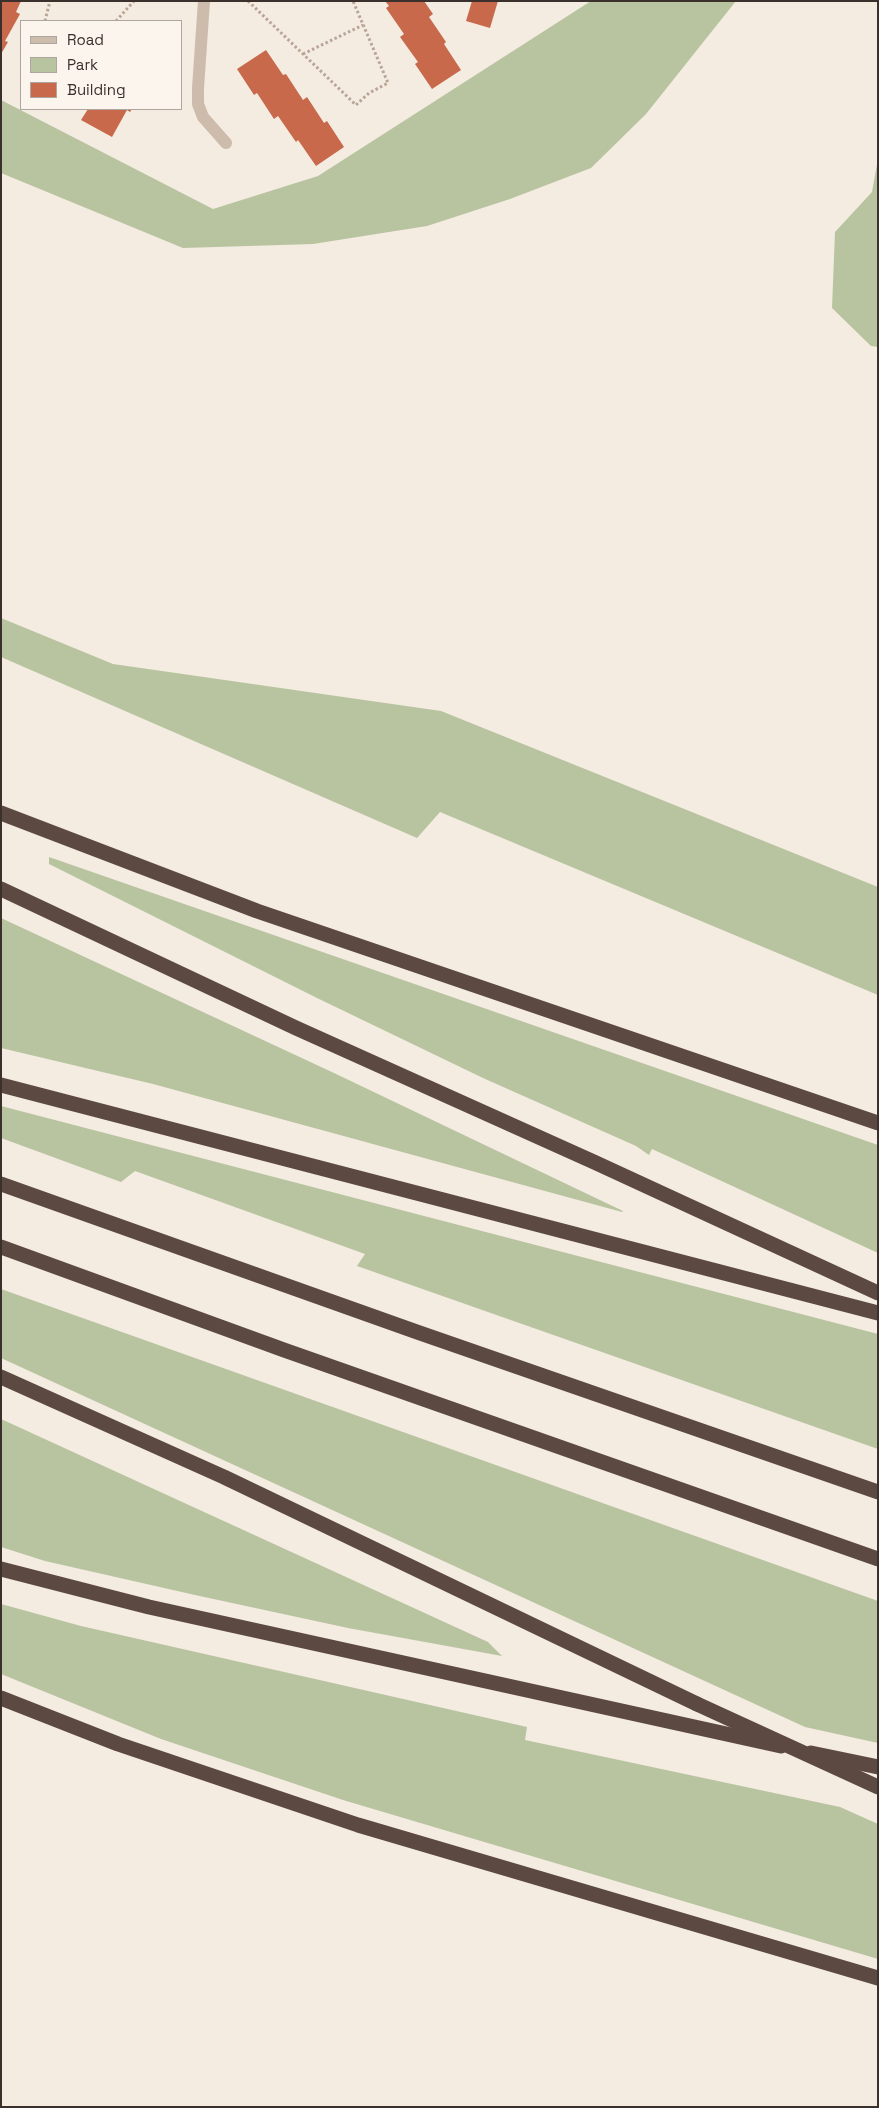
<!DOCTYPE html>
<style>
body{margin:0}
#map{position:relative;width:879px;height:2108px;overflow:hidden;background:#f4ebe1;font-family:"Space Grotesk",sans-serif}
canvas{display:block}
.frame{position:absolute;inset:0;border:2px solid #3b302b;pointer-events:none}
.legend{position:absolute;left:20px;top:20px;width:162px;height:90px;box-sizing:border-box;background:#fbf5ee;border:1px solid #aea6a0;margin:0;padding:6px 9px;list-style:none;font-size:15px;color:#3b302b}
.legend li{display:flex;align-items:center;gap:10px;height:25px}
.legend b{width:25px;border:1px solid #aea6a0}
</style>
<div id="map">
<canvas width="879" height="2108"></canvas>
<div class="frame"></div>
<ul class="legend">
<li><b style="height:6px;background:#cdbbac"></b>Road</li>
<li><b style="height:14px;background:#b8c4a0"></b>Park</li>
<li><b style="height:14px;background:#c8694b"></b>Building</li>
</ul>
</div>
<script>
const ctx = document.querySelector('canvas').getContext('2d');
ctx.lineJoin = 'round';
function paint(path, color) {
  ctx.fillStyle = color;
  ctx.fill(path, 'evenodd');
}
function poly(rows) {
  const path = new Path2D();
  for (const r of rows) {
    path.moveTo(r[0], r[1]);
    for (let i = 2; i < r.length; i += 2) path.lineTo(r[i], r[i + 1]);
  }
  return path;
}
function strokePath(path, color, width, dash) {
  ctx.strokeStyle = color;
  ctx.lineWidth = width;
  ctx.lineCap = dash ? 'butt' : 'round';
  ctx.setLineDash(dash || []);
  ctx.stroke(path);
}
paint(poly([
 [591,1,736,1,646,114,591,168,510,199,427,226,313,244,183,248,1,173,1,100,213,209,318,176],
 [878,159,878,347,871,346,832,308,835,232,872,192],
 [1,618,113,664,441,711,878,887,878,995,440,812,417,838,1,657],
 [49,857,878,1145,878,1253,652,1149,649,1155,636,1146,483,1078,317,998,49,864],
 [1,918,334,1073,623,1211,622,1212,153,1084,1,1048],
 [1,1106,878,1334,878,1449,357,1266,365,1254,135,1171,121,1182,1,1138],
 [1,1289,878,1601,878,1743,805,1727,1,1358],
 [1,1419,488,1642,502,1656,348,1628,195,1595,45,1561,1,1547],
 [1,1604,81,1626,527,1727,525,1740,840,1807,878,1824,878,1959,343,1800,161,1739,1,1674]
]), '#b8c4a0');
paint(poly([
 [1,1,21,1,16,12,20,14,5,41,8,42,1,54],
 [385,1,424,1,433,14,429,17,446,42,444,44,461,70,432,89,415,64,418,62,400,37,404,34,386,8,389,6],
 [472,1,498,1,490,28,466,21],
 [266,50,283,75,286,74,303,100,307,97,324,123,327,121,344,147,316,166,298,140,296,142,278,116,274,119,257,93,254,95,237,69],
 [88,109,132,109,130,112,127,110,112,137,81,120]
]), '#c8694b');
strokePath(poly([
 [248,1,356,105,369,93,388,83,353,1],
 [45,21,50,1],
 [116,21,134,1],
 [303,54,363,25]
]), '#b9a596', 3, [2.5, 2.5]);
strokePath(poly([
 [204,1,198,88,198,104,203,117,226,143]
]), '#cdbbac', 12);
strokePath(poly([
 [1,813,257,911,878,1123],
 [1,889,296,1028,594,1162,878,1293],
 [1,1085,878,1313],
 [1,1184,417,1332,878,1492],
 [1,1247,284,1350,878,1559],
 [1,1377,224,1477,697,1704],
 [1,1569,149,1607,781,1746],
 [1,1698,118,1744,358,1825,878,1978],
 [811,1753,878,1767]
]), '#5c4a42', 15);
strokePath(poly([
 [697,1704,878,1787]
]), '#5c4a42', 15);
</script>
